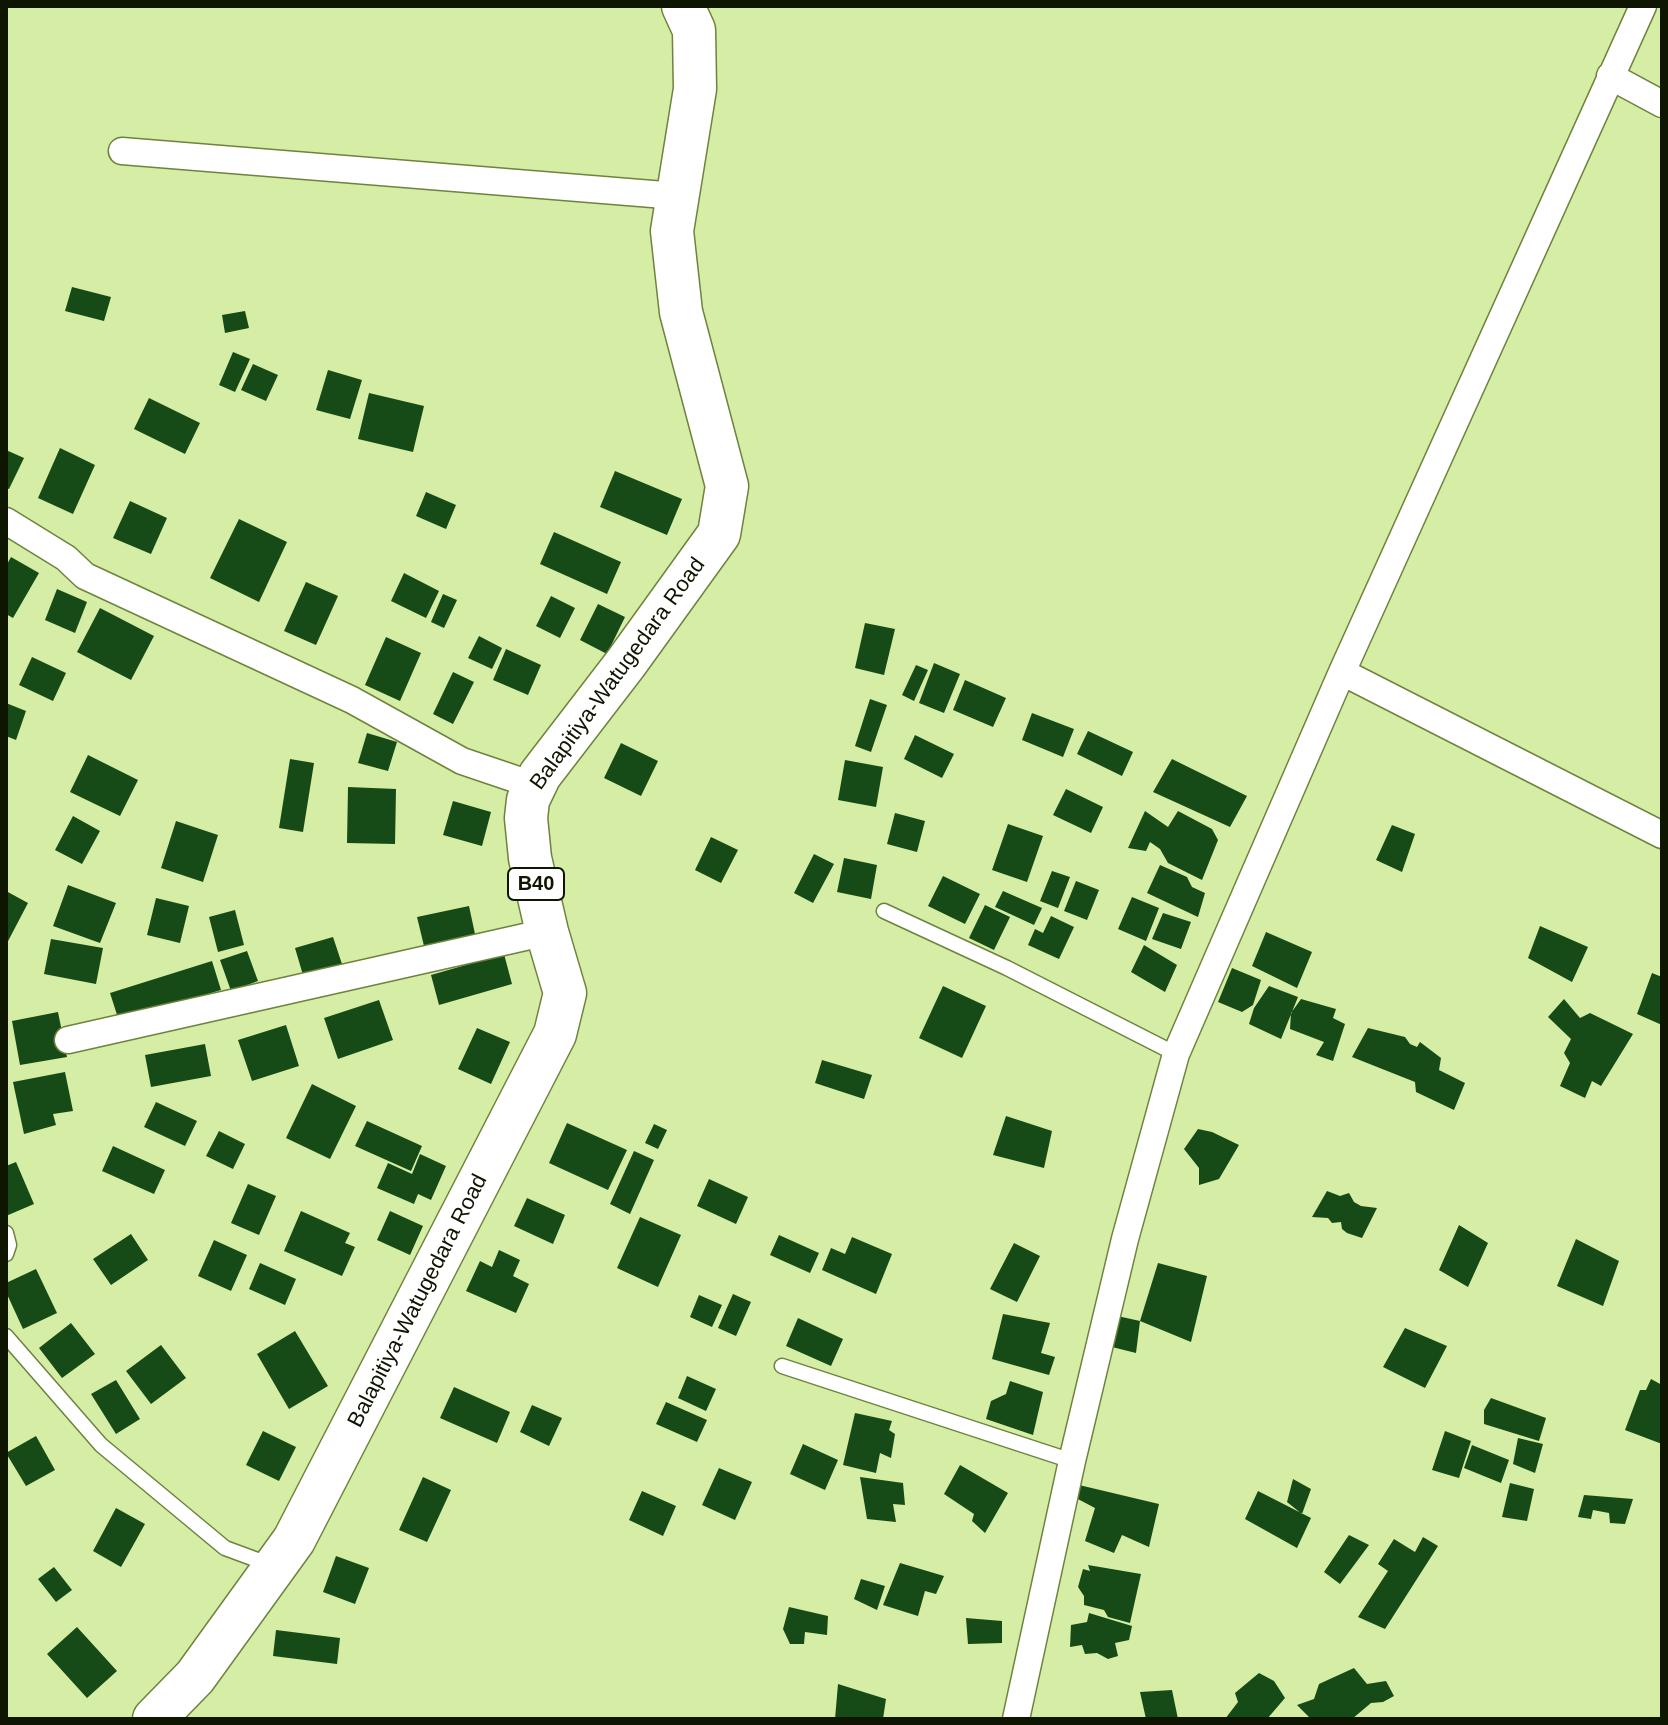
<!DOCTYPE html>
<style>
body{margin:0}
#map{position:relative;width:1668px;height:1725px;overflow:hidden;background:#d5eda4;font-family:Helvetica,sans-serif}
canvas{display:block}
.frame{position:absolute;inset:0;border:8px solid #0e1500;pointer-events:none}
</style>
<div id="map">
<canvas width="1668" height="1725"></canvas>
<div class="frame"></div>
</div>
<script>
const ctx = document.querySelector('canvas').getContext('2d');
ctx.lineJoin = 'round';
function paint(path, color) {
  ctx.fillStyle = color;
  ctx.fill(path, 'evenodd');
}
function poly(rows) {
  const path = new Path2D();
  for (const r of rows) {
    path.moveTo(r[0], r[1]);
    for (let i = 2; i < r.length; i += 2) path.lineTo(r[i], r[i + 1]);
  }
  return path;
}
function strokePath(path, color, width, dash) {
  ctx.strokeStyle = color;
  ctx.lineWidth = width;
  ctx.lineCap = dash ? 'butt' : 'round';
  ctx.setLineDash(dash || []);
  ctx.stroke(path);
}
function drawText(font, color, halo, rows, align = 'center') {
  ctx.font = font + ' Helvetica,sans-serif';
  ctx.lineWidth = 8;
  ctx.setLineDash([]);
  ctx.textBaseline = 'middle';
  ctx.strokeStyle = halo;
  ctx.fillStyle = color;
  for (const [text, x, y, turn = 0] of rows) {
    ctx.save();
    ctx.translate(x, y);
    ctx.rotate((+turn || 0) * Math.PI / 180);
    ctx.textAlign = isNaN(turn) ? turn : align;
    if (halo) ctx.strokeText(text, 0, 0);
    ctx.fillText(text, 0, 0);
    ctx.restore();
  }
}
paint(poly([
 [72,287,111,297,104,321,65,311],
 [245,311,249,328,225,333,222,315],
 [233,352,250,359,235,392,219,385],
 [253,364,278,375,266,401,241,390],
 [328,370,362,380,350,419,316,410],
 [369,393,424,406,413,452,358,439],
 [149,398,200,423,185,454,134,429],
 [60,448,95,465,73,514,38,498],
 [6,450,24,458,9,489,6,488],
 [615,471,682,499,667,535,600,507],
 [426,492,456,505,446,529,416,516],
 [130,501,167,518,151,554,113,538],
 [239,519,287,542,259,602,210,578],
 [554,532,621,562,607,594,540,564],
 [11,557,39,573,13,618,6,614,6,566],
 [404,573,439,591,426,618,391,601],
 [306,582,338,596,316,645,284,631],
 [57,589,87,602,75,633,45,620],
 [443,594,457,600,444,628,431,622],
 [551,596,575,608,560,638,536,626],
 [598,604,625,617,607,654,580,640],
 [100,608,154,636,131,680,77,652],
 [865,623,895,629,884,675,855,668],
 [479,636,502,648,492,669,468,658],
 [386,637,421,653,400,701,365,685],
 [506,649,541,665,528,695,493,680],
 [32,657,66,673,53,701,19,685],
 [934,663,960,674,944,713,919,703],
 [916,665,928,670,914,701,902,695],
 [453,672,474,682,453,724,433,714],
 [965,680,1006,698,993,727,953,710],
 [870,699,887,705,871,752,855,746],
 [6,703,26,711,16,740,6,736],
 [1032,713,1074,729,1063,757,1022,740],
 [1088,731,1133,752,1122,776,1077,754],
 [367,733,397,742,388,771,358,763],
 [915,735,954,754,942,778,904,759],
 [621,743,658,761,641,796,604,778],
 [88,755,138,780,120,816,70,792],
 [290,759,314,763,303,832,279,828],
 [1172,759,1247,796,1230,827,1153,792],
 [845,760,883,767,876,807,838,800],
 [348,787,396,789,395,844,347,843],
 [1066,789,1103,807,1091,833,1053,815],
 [453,801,491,812,482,846,443,835],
 [1145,811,1168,827,1178,811,1212,829,1218,840,1202,880,1168,863,1160,849,1150,842,1146,851,1128,848],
 [895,813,925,821,917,852,887,844],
 [73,816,100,831,82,864,55,850],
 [176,821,218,835,203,882,161,868],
 [1008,824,1043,836,1027,882,992,870],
 [1392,825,1415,834,1402,872,1376,860],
 [711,837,738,850,721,883,695,870],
 [814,854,834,864,813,903,794,893],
 [844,858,877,865,871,899,837,892],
 [1160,865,1187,877,1192,887,1205,893,1198,917,1147,893],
 [1052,871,1070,877,1058,908,1040,901],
 [943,876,980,894,965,924,928,906],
 [1076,881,1099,890,1087,920,1064,911],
 [68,885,116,903,100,943,53,926],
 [6,891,28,903,6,945],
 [1003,891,1042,908,1034,925,995,907],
 [1132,897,1159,908,1146,941,1118,929],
 [156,898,189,906,180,943,147,935],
 [985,905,1010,917,994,950,969,938],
 [469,906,475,934,424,946,417,917],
 [235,910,244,945,218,952,209,917],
 [1163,913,1191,922,1181,949,1152,939],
 [1051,916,1074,927,1059,959,1028,945,1035,929,1043,933],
 [1540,926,1588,947,1572,982,1528,958],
 [1266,932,1312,952,1297,988,1252,966],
 [333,937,342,964,303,975,295,948],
 [51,939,103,948,96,984,44,974],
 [1144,945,1177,965,1165,992,1131,972],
 [247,951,258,981,231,991,220,960],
 [504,954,512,984,439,1005,431,975],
 [212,961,221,990,119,1021,110,993],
 [1232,968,1261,980,1253,1005,1242,1012,1218,1002],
 [1652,973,1662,977,1662,1025,1637,1014],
 [943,986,986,1006,962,1058,919,1038],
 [1269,986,1298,997,1281,1039,1249,1024,1254,1008],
 [1301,999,1336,1009,1333,1018,1345,1024,1333,1061,1316,1055,1324,1042,1290,1029,1291,1013],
 [1564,999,1580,1018,1590,1013,1633,1034,1601,1086,1592,1081,1585,1098,1560,1086,1570,1063,1564,1053,1571,1039,1548,1017],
 [379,1000,393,1040,338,1059,324,1018],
 [58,1012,67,1057,20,1065,12,1021],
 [286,1025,299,1066,252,1081,238,1040],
 [477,1028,510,1042,491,1084,458,1069],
 [1368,1028,1405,1037,1410,1044,1417,1047,1420,1042,1441,1058,1439,1070,1465,1083,1454,1110,1416,1092,1415,1082,1352,1057],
 [205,1044,211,1076,151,1087,145,1055],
 [822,1060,872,1075,864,1099,815,1083],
 [65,1072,73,1111,53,1114,56,1125,24,1134,13,1082],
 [312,1084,356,1106,330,1159,286,1138],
 [156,1102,197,1121,185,1146,144,1127],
 [1006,1116,1052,1131,1044,1168,993,1155],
 [367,1121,422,1146,411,1171,355,1146],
 [567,1123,627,1150,608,1190,549,1163],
 [654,1124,667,1130,658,1149,645,1143],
 [1198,1129,1212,1132,1239,1145,1219,1179,1199,1185,1199,1168,1184,1149],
 [219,1131,245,1144,233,1169,206,1156],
 [113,1146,165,1170,154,1194,102,1171],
 [634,1151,654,1160,630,1214,610,1204],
 [420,1154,446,1166,431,1200,418,1194,414,1204,377,1188,388,1163,412,1174],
 [16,1162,34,1204,6,1216,6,1166],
 [709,1179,748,1197,736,1224,697,1206],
 [248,1184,276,1196,259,1235,231,1223],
 [1327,1191,1340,1196,1349,1193,1354,1202,1361,1206,1377,1208,1362,1238,1347,1233,1342,1229,1341,1222,1332,1223,1328,1218,1312,1217],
 [527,1198,565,1215,553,1244,514,1226],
 [301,1211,350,1233,345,1243,355,1247,342,1276,284,1251],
 [390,1211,423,1226,410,1255,377,1240],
 [640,1217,681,1235,658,1287,617,1268],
 [1459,1225,1488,1243,1468,1287,1439,1270],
 [131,1234,148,1260,111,1285,93,1259],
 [779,1235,819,1253,810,1273,770,1255],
 [852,1237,892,1254,876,1294,822,1270,831,1248,845,1254],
 [1576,1239,1619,1261,1603,1306,1557,1286],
 [214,1240,247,1255,231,1291,198,1276],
 [1014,1243,1040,1256,1017,1302,990,1289],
 [499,1250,520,1260,513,1276,529,1284,516,1313,466,1291,480,1261,492,1267],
 [260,1263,296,1279,285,1305,249,1289],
 [1158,1263,1207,1276,1191,1342,1140,1321],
 [36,1269,57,1313,23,1329,6,1292,6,1283],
 [733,1294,751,1302,736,1336,718,1328],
 [699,1295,722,1305,712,1327,690,1317],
 [1003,1314,1050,1323,1041,1353,1055,1357,1049,1375,992,1359],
 [1113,1315,1140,1321,1136,1353,1108,1346],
 [798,1318,843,1339,831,1366,786,1346],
 [71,1323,95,1354,62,1378,39,1348],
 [1405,1328,1447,1346,1425,1388,1383,1367],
 [295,1331,328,1386,289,1409,257,1354],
 [161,1345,186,1378,151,1404,126,1371],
 [687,1376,716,1389,706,1411,678,1398],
 [1651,1379,1662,1385,1662,1444,1625,1430,1640,1390,1646,1390],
 [116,1380,140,1419,116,1434,91,1394],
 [1010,1381,1043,1392,1033,1435,986,1419,991,1401,1006,1394],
 [454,1387,510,1412,497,1443,440,1418],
 [1491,1398,1546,1418,1539,1441,1484,1424,1484,1410],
 [666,1402,707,1420,697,1442,656,1424],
 [532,1405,562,1418,549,1446,520,1432],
 [855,1413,892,1421,889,1430,895,1434,891,1458,880,1453,876,1473,843,1465],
 [263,1431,296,1447,279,1481,246,1465],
 [1445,1431,1471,1441,1459,1478,1432,1470],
 [36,1436,55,1470,26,1486,6,1453],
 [1518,1438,1543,1444,1535,1473,1513,1464],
 [803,1444,838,1460,825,1490,790,1474],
 [1472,1445,1509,1460,1501,1483,1464,1468],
 [960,1465,1008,1493,985,1533,972,1521,974,1514,944,1494],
 [719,1468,752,1482,735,1520,702,1505],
 [423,1477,451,1490,427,1542,399,1530],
 [860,1477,903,1483,905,1505,893,1504,896,1522,867,1519],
 [1293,1479,1311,1489,1302,1514,1287,1502],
 [1510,1483,1534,1489,1527,1521,1502,1517],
 [1079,1485,1159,1504,1149,1547,1122,1535,1114,1553,1085,1541,1095,1508,1076,1498],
 [642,1491,676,1506,663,1536,629,1520],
 [1258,1491,1311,1518,1297,1548,1245,1519],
 [1584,1495,1633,1499,1625,1524,1610,1523,1609,1513,1593,1510,1591,1519,1578,1517],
 [116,1508,145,1524,121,1567,93,1551],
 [1349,1535,1369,1545,1340,1584,1324,1572],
 [1423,1537,1438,1546,1385,1629,1358,1617,1388,1571,1378,1564,1394,1539,1415,1552],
 [336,1556,369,1568,355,1604,323,1592],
 [900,1563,944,1576,936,1594,925,1591,918,1616,883,1605],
 [1088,1565,1141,1574,1130,1623,1108,1617,1104,1610,1084,1605,1084,1596,1078,1587,1083,1569,1090,1571],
 [54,1567,72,1590,56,1602,38,1579],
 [861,1579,885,1586,877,1610,854,1599],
 [789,1607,828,1616,827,1635,805,1632,804,1644,790,1644,783,1629],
 [1089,1613,1132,1626,1129,1640,1115,1643,1118,1656,1108,1659,1097,1653,1085,1654,1082,1645,1070,1647,1071,1625,1087,1622],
 [966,1618,1002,1621,1002,1643,968,1644],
 [77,1627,117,1671,87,1698,47,1654],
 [276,1630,340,1638,337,1664,273,1656],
 [1354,1668,1367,1684,1386,1681,1394,1696,1383,1702,1371,1703,1352,1719,1311,1719,1297,1705,1314,1699,1319,1684],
 [1259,1673,1274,1681,1285,1698,1267,1719,1225,1719,1238,1702,1235,1693],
 [838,1684,886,1699,883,1719,835,1719],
 [1172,1690,1178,1719,1146,1719,1140,1692]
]), '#164b17');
const lane = poly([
 [884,911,1007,968,1176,1054],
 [6,1233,9,1245,6,1254],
 [6,1336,101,1445,225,1548,271,1565],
 [782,1366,1072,1461]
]);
const street = poly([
 [1610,76,1662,104],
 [122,151,677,196],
 [6,521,66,558,85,576,352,700,462,761,533,785],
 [1342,672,1662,835],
 [68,1040,547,932],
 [1016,1719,1072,1461,1125,1239,1176,1054,1342,672,1643,6]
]);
const primary = poly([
 [154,1719,195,1677,294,1540,555,1034,565,993,547,932,530,858,526,818,528,800,540,775,626,663,719,534,727,486,681,312,672,231,695,89,694,30,683,6]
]);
strokePath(lane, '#6e833e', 17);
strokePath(street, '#6e833e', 29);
strokePath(primary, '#6e833e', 45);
strokePath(lane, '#fff', 14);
strokePath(street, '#fff', 26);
strokePath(primary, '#fff', 42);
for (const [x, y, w] of [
 [536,884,56]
]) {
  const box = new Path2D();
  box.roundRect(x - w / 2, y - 16, w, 32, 6);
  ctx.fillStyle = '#fff';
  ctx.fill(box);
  strokePath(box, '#0e1500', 2);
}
drawText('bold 20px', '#0e1500', null, [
 ["B40",536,884]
]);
drawText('22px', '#0e1500', '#fff', [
 ["Balapitiya-Watugedara Road",618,674,-54],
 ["Balapitiya-Watugedara Road",418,1301,-63]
]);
</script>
